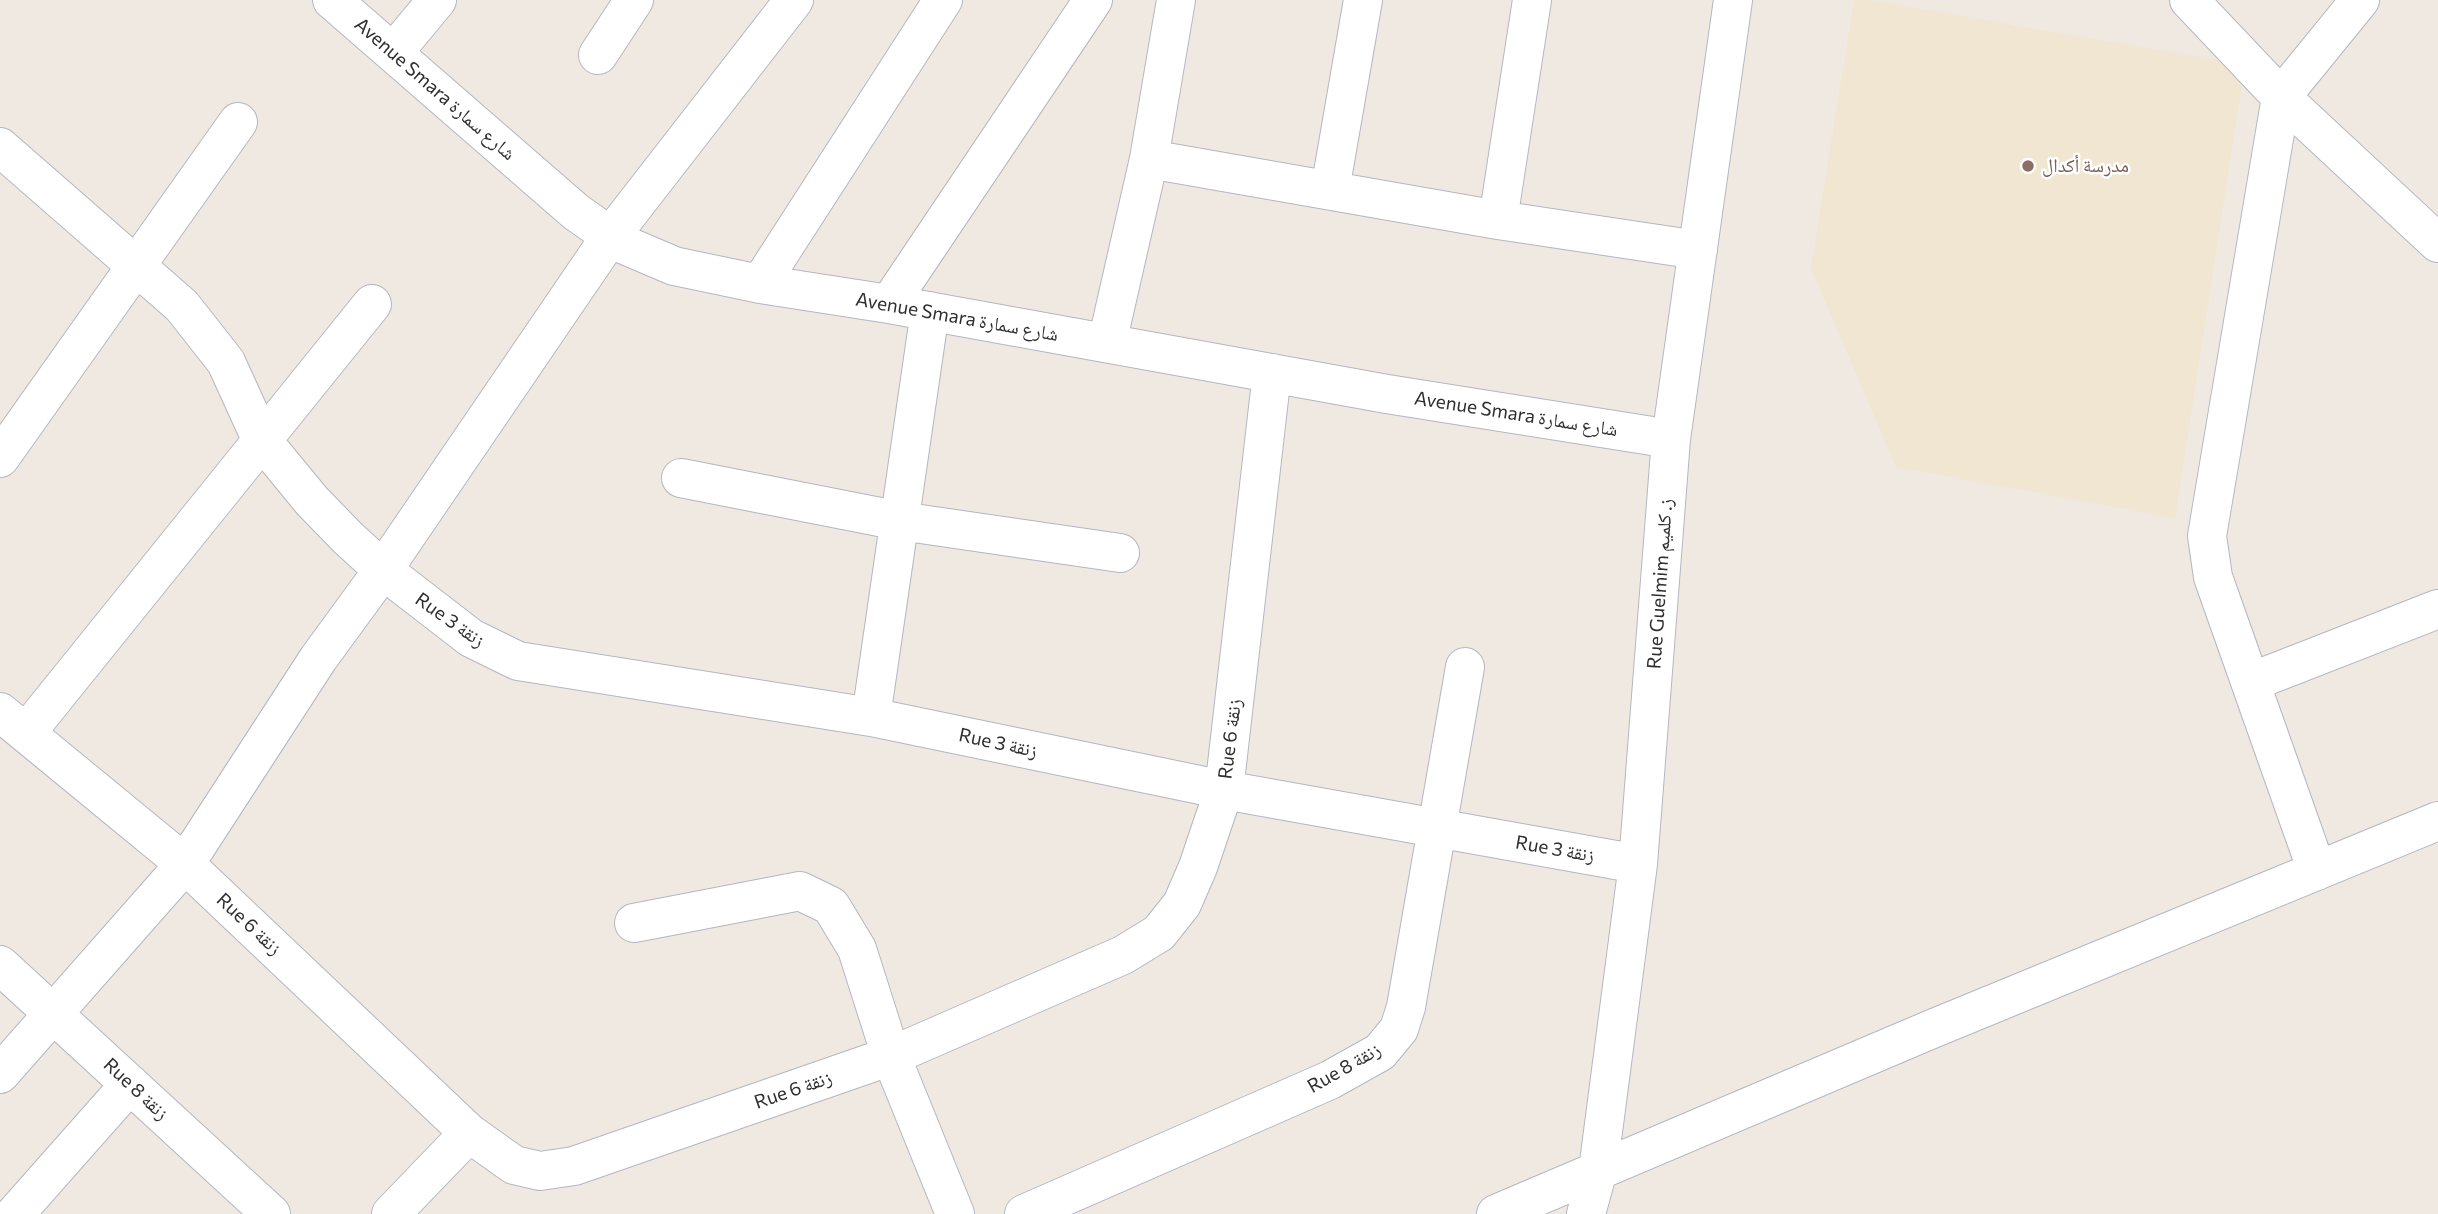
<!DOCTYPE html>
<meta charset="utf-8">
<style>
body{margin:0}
canvas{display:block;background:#efe9e1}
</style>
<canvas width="2438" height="1214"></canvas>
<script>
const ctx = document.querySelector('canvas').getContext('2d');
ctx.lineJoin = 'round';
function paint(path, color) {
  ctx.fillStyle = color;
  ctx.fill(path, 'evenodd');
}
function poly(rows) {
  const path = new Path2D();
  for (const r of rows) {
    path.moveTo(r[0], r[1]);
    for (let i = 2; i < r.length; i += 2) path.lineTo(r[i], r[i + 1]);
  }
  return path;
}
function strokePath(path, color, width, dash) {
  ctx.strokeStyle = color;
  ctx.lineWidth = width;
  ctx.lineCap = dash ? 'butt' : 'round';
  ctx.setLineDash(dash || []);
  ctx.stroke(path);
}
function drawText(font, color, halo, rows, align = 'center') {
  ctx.font = font + ' Commissioner,"Noto Naskh Arabic",sans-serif';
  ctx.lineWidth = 5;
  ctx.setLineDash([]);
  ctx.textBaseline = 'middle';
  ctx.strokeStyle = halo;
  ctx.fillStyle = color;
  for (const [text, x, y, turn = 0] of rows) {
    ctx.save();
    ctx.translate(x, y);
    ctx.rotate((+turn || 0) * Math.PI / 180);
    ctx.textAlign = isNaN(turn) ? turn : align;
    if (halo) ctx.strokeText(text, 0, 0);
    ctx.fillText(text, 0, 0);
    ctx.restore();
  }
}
paint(poly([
 [1854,0,1869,0,2245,65,2175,518,1896,467,1811,268]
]), '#f0e6d1');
const minor = poly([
 [332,0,576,212,620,243,674,266,760,284,889,304,1387,394,1671,439],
 [2189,0,2281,97,2438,243],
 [393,53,437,0],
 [598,55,634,0],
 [0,147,182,306,226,362,261,439,312,501,348,538,383,570,471,638,518,661,871,717,1224,790,1638,864],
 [1149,159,1498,220,1698,250],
 [1330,190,1363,0],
 [1498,220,1532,0],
 [760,284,943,0],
 [889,304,1093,0],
 [1107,343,1149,159,1176,0],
 [0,458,238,122],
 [681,478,900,521,1120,553],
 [2251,682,2438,609],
 [0,712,185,864,469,1133,514,1165,540,1171,574,1166,891,1056,1123,955,1159,933,1182,904,1198,867,1224,790,1272,373],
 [871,717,930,311],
 [26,733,372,304],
 [2317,871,2213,577,2207,536,2281,97,2360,0],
 [634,923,800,891,831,906,857,949,891,1056,955,1214],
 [0,965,271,1214],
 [0,1074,185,864,318,659,383,570,610,237,794,0],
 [15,1214,130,1084],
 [391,1214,469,1133],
 [1024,1214,1330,1080,1380,1052,1399,1029,1406,1007,1465,667],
 [1496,1214,1932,1029,2438,821],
 [1586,1214,1598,1170,1638,864,1671,439,1733,0]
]);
strokePath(minor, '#b4b7c1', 40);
strokePath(minor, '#fff', 38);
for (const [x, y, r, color] of [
 [2028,166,7,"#8d6e63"]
]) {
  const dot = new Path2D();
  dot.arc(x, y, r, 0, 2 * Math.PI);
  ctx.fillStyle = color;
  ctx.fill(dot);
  strokePath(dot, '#fff', 2.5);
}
drawText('19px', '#2e2e2e', '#fff', [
 ["Avenue Smara شارع سمارة",435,89,41],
 ["Avenue Smara شارع سمارة",957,317,10],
 ["Avenue Smara شارع سمارة",1516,414,9],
 ["Rue Guelmim ز. كلميم",1660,584,-86],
 ["Rue 3 زنقة",450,620,35],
 ["Rue 6 زنقة",1230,739,-83],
 ["Rue 3 زنقة",998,743,12],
 ["Rue 3 زنقة",1555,849,10],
 ["Rue 6 زنقة",249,924,43],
 ["Rue 8 زنقة",1344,1068,-30],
 ["Rue 8 زنقة",136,1089,43],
 ["Rue 6 زنقة",793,1090,-19]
]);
drawText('19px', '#785e54', '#fff', [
 ["مدرسة أكدال",2042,166]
], 'left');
</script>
